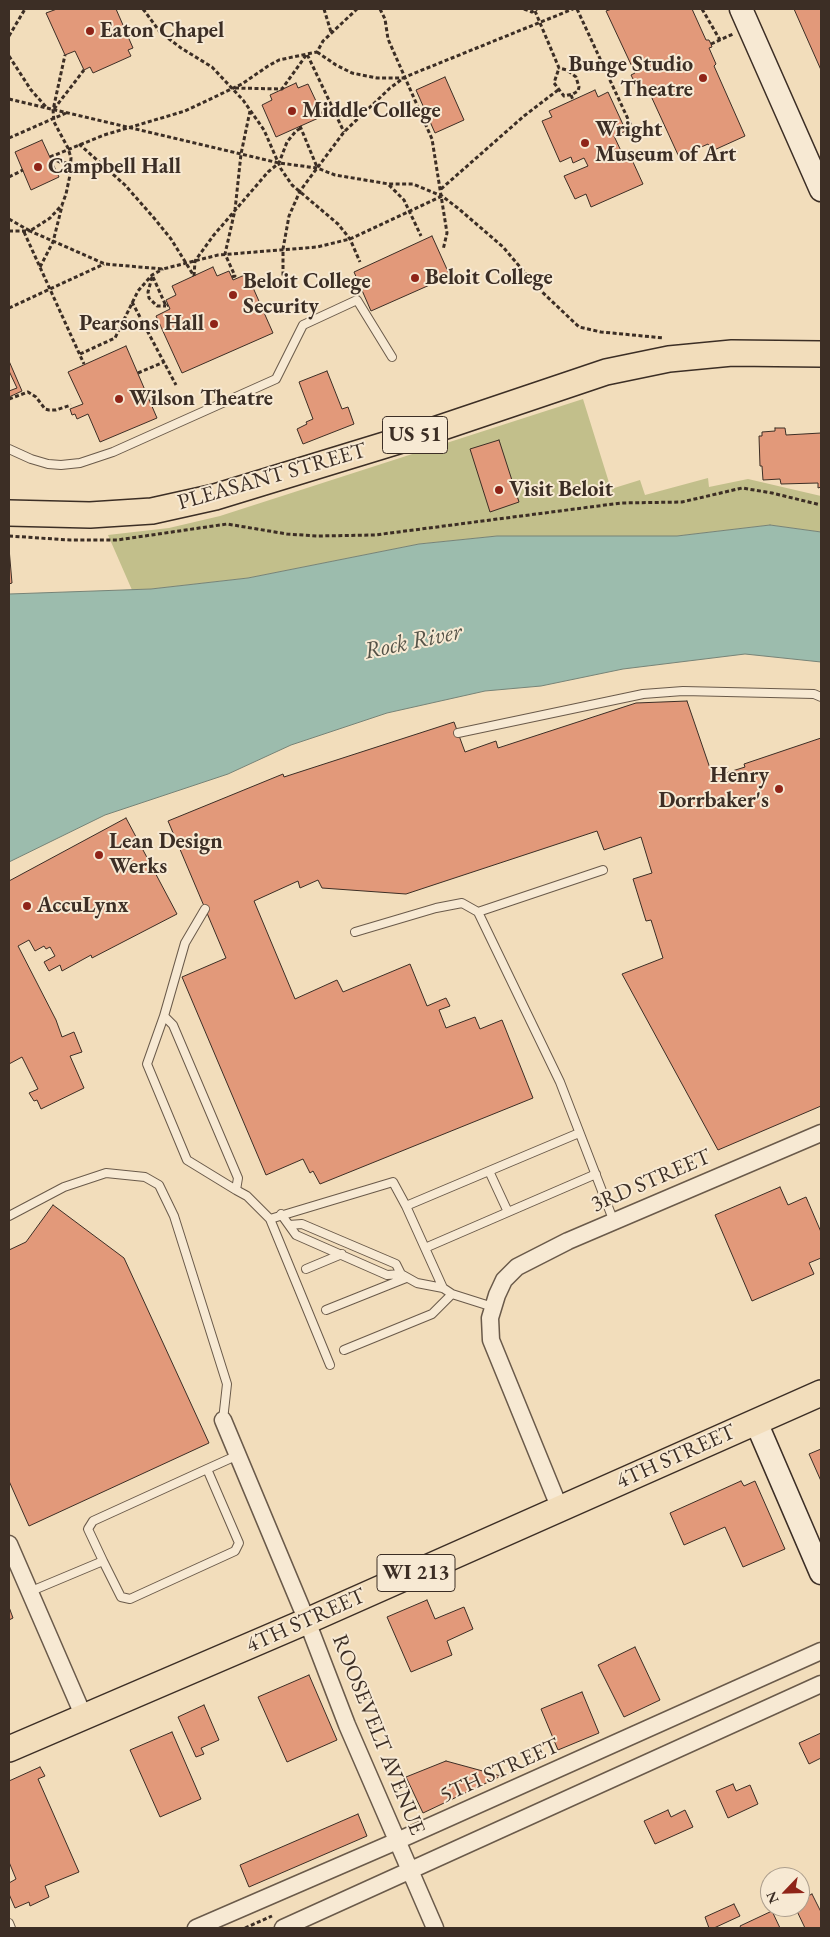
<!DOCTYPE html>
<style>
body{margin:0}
#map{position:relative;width:830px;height:1937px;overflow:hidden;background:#f2ddbb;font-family:"EB Garamond",serif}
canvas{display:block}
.frame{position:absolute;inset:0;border:10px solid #3c2e25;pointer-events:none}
.north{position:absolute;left:760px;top:1867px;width:50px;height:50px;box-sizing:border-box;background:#f7e9d3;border:1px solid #ac9e8d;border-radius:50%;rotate:246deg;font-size:14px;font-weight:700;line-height:20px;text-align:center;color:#3c2e25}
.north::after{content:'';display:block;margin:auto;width:18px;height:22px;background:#8f2418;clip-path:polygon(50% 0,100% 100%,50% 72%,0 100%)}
</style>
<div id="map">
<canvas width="830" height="1937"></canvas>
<div class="frame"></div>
<div class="north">N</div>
</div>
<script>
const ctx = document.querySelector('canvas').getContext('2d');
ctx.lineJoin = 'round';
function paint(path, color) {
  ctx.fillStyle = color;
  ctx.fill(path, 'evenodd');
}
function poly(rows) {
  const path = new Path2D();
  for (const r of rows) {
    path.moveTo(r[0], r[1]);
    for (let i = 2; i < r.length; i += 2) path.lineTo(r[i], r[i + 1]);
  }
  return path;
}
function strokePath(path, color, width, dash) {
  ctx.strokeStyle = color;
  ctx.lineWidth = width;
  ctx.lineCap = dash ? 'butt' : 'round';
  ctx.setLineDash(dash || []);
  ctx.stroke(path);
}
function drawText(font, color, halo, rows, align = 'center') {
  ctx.font = font + ' "EB Garamond",serif';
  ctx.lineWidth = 4;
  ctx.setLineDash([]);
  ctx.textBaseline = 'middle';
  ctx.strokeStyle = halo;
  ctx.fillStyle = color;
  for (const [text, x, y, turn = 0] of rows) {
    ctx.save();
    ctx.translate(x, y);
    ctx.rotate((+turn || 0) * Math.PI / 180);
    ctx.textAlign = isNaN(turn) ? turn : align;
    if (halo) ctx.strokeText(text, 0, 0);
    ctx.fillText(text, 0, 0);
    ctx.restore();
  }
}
paint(poly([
 [583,399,611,489,640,480,645,495,708,478,709,487,748,479,821,496,821,532,770,525,677,536,497,536,419,544,248,578,151,589,132,590,108,535,169,528,220,516]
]), '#c2bf8b');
const water = poly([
 [770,525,821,532,821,662,745,654,623,669,541,686,485,691,387,713,291,745,228,774,105,815,9,862,9,594,151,589,248,578,419,544,497,536,677,536,770,525]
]);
paint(water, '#9cbcad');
strokePath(water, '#768377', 1);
const building = poly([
 [57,9,116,9,133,48,128,50,131,56,93,73,90,67,84,70,75,51,65,55,46,13,57,9],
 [612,9,692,9,706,40,709,40,711,44,712,47,709,48,716,64,714,66,745,136,712,151,708,144,679,157,651,96,645,96,638,81,635,83,631,75,635,73,606,11,612,9],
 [794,9,821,9,821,70,794,9],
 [445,77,464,120,435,133,416,90,445,77],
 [296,83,298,88,308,84,323,116,276,137,262,105,272,100,270,95,296,83],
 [595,90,598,97,608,92,626,131,614,136,622,153,628,151,643,184,591,207,586,194,575,199,564,176,588,166,584,158,573,163,571,157,560,162,542,121,552,117,549,111,595,90],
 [42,140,59,177,31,190,15,152,42,140],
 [432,236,450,276,371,311,354,272,432,236],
 [213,267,217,276,229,271,233,280,247,274,273,333,182,373,156,316,170,309,166,300,176,295,172,286,213,267],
 [126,346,157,418,100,442,88,414,77,419,75,414,72,415,70,409,83,404,68,372,126,346],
 [9,361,22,391,9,397,9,361],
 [9,371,17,388,9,391,9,371],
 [327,371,342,409,348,407,354,424,303,444,297,429,307,424,306,422,313,419,299,382,327,371],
 [775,428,785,428,786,435,821,433,821,487,818,488,818,483,781,484,780,479,763,480,762,466,760,466,759,436,762,436,762,432,775,431,775,428],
 [499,440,519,502,490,512,470,449,499,440],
 [9,548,12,583,9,584,9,548],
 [687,701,713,777,745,767,744,764,821,738,821,1106,718,1150,622,974,663,958,651,920,646,921,633,879,652,873,641,837,604,850,597,831,406,894,322,888,318,880,300,888,298,881,254,901,295,999,337,980,343,992,410,964,427,1006,446,998,450,1006,439,1010,446,1028,475,1017,480,1029,502,1020,533,1098,320,1184,313,1171,310,1173,303,1159,266,1175,182,977,226,958,168,821,283,774,284,777,454,722,465,752,496,741,498,748,636,703,687,701],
 [126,818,177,914,92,958,91,955,62,971,60,965,49,971,44,962,55,956,50,947,46,949,44,946,35,951,29,940,18,946,56,1020,62,1037,74,1032,82,1052,70,1056,84,1088,41,1109,37,1100,34,1101,29,1093,38,1089,22,1057,9,1064,9,881,126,818],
 [780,1187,788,1205,806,1197,821,1232,821,1258,809,1263,814,1274,752,1301,715,1215,780,1187],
 [53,1205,124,1258,209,1443,29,1526,9,1481,9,1250,26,1242,53,1205],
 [821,1449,821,1481,809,1454,821,1449],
 [741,1481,744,1486,755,1481,785,1549,743,1567,725,1527,684,1545,670,1513,741,1481],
 [427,1600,435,1619,464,1607,473,1629,447,1641,452,1655,411,1672,387,1617,427,1600],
 [9,1607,13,1618,9,1620,9,1607],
 [635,1647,660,1700,624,1717,598,1665,635,1647],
 [309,1675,337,1740,287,1762,258,1697,309,1675],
 [582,1692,599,1733,558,1750,541,1709,582,1692],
 [204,1705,219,1740,201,1748,204,1754,196,1757,178,1717,204,1705],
 [172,1732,201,1799,160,1817,130,1750,172,1732],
 [821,1733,821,1758,809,1764,799,1743,821,1733],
 [446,1761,501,1776,423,1813,406,1777,446,1761],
 [40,1767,45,1776,38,1779,79,1872,45,1886,49,1897,30,1906,29,1902,15,1908,9,1894,9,1883,16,1879,9,1862,9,1781,40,1767],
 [733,1784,736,1791,750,1785,758,1804,728,1818,716,1791,733,1784],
 [668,1810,671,1817,685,1810,693,1827,655,1844,644,1821,668,1810],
 [358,1814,367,1836,249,1887,240,1865,358,1814],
 [812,1894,821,1912,821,1928,805,1928,795,1907,800,1907,800,1900,812,1894],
 [734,1904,740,1916,714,1928,709,1928,705,1917,734,1904],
 [772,1911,780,1928,741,1928,740,1926,772,1911]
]);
paint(building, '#e2997a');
strokePath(building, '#3c2e25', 1);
const lane = poly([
 [9,449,31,459,48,464,61,465,80,463,113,452,276,379,303,325,357,300,392,357],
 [458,733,643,694,683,691,814,694,821,697],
 [478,912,603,870],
 [355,932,436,908,462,903,478,912,560,1082,614,1222],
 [164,1016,185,943,205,909],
 [489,1171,508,1212],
 [236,1190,238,1178,173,1025,164,1016,147,1064,187,1160,236,1190,247,1196,270,1219,330,1365],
 [406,1206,579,1133],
 [281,1214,296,1235,387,1275,401,1274],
 [9,1216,64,1187,106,1173,145,1177,159,1185,174,1216,227,1384,223,1420],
 [270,1219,393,1182,406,1206,443,1288],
 [289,1225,302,1224,396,1264,401,1274,417,1283,443,1288,452,1294],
 [425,1248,596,1174],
 [306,1269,342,1254],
 [326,1310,406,1278],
 [344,1350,432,1314,452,1294,493,1307],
 [207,1469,238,1455],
 [29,1592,103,1561,121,1597,130,1599,235,1551,239,1543,207,1469,93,1521,88,1529,103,1561],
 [9,1923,11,1928]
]);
const street = poly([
 [223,1420,307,1621,347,1725,435,1928],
 [560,1509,491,1340,490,1318,497,1295,504,1280,517,1267,568,1241,821,1133],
 [9,1544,84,1717],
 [196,1928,397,1841,821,1651],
 [283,1928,821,1684]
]);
const secondary = poly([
 [741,9,821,190],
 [756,1422,821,1573]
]);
const primary = poly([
 [9,513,90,515,152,511,215,497,434,430,606,372,669,359,732,353,821,354],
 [9,1749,307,1621,821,1393]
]);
strokePath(lane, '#6a5a4a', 10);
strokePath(street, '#6a5a4a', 19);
strokePath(secondary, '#3c2e25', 25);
strokePath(primary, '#3c2e25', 28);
strokePath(poly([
 [143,9,160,32,181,48,212,67,243,100,264,130,281,169,292,185,338,224,350,239,360,262],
 [324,9,331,32],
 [380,9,385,19,388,39,432,139,447,233,443,250],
 [524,9,532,12,537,9],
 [577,9,634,132],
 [702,9,720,40],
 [535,11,559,68,567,70,576,77,579,87,578,91,573,94,564,96,554,83,559,68],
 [9,36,25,9],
 [711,44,733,34],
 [317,52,336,65,352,73,377,78,404,78],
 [9,56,31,90,47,108],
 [235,88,282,89,307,54,317,52,323,41,357,9],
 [571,95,573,100],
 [9,99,279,163,317,168,335,175,389,184,413,184,442,196,459,209,503,247,538,288,579,327,601,332,664,338],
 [54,109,84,70],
 [300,126,317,167],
 [9,138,66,113],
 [79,144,125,185,154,218,171,239,194,276],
 [50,157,104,135,185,111,242,84,268,66,279,60,307,54,344,132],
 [51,158,62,163,70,162],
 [9,177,23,170],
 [389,185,404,200,421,236],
 [441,189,524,116,558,90],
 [9,219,30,231,50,218,62,205,66,194,70,175,71,158,68,148,54,122,53,110,65,55],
 [9,231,30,231,105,264,163,269,218,255,317,247,350,239,442,196],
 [24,232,84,364],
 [40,267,53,242,62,206],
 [194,276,195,261,213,236,268,172,279,163,287,142,296,131,301,128],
 [152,277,148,292,149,298,157,306,166,306],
 [153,277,166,306,168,305],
 [232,277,235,276,225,254,235,210,241,154,250,111],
 [283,282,283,249,289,216,300,191,344,132,390,88,405,77,573,9],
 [132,302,176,385],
 [9,308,104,264],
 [122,327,139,328,147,331],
 [80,354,115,338,138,291,152,275,163,269],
 [138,373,164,362],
 [9,399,28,392,36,397,45,409,49,410,56,410,71,405],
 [9,536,70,540,117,540,227,524,287,534,317,536,375,535,621,503,682,502,742,488,772,493,821,505],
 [245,1928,272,1916]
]), '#3c2e25', 3, [4, 2.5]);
strokePath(lane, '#f7e9d3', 8);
strokePath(street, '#f7e9d3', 16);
strokePath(secondary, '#f7e9d3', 22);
strokePath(primary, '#f2ddbb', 25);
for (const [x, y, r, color] of [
 [90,31,5,"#8f2418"],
 [703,78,5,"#8f2418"],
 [292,111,5,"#8f2418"],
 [585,143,5,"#8f2418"],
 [38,167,5,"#8f2418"],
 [415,278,5,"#8f2418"],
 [233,295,5,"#8f2418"],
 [214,324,5,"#8f2418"],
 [119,399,5,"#8f2418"],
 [499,490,5,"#8f2418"],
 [779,789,5,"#8f2418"],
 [99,855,5,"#8f2418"],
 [27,906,5,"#8f2418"]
]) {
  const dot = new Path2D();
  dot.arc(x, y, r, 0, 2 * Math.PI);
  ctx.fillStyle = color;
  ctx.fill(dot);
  strokePath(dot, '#f7e9d3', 2);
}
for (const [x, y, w] of [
 [415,435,65],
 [416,1573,78]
]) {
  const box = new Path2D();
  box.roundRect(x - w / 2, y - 18.5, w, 37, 4);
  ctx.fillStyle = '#f7e9d3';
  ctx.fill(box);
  strokePath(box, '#3c2e25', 1);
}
drawText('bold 21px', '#3c2e25', null, [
 ["US 51",415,435],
 ["WI 213",416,1573]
]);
drawText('bold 22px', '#3c2e25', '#f7e9d3', [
 ["Eaton Chapel",100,31],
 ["Bunge Studio",693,65,"right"],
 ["Theatre",693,90,"right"],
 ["Middle College",302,111],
 ["Wright",595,130],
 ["Museum of Art",595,155],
 ["Campbell Hall",48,167],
 ["Beloit College",425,278],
 ["Beloit College",243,282],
 ["Security",243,307],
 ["Pearsons Hall",204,324,"right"],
 ["Wilson Theatre",129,399],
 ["Visit Beloit",509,490],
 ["Henry",769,776,"right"],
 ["Dorrbaker's",769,801,"right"],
 ["Lean Design",109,842],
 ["Werks",109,867],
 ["AccuLynx",37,906]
], 'left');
drawText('22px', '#3c2e25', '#f7e9d3', [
 ["PLEASANT STREET",272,477,-16],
 ["3RD STREET",651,1181,-23],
 ["4TH STREET",676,1457,-24],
 ["4TH STREET",306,1621,-24],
 ["ROOSEVELT AVENUE",378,1735,68],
 ["5TH STREET",500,1771,-24]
]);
drawText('italic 24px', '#545247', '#f7e9d3', [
 ["Rock River",413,642,-12]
]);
</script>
